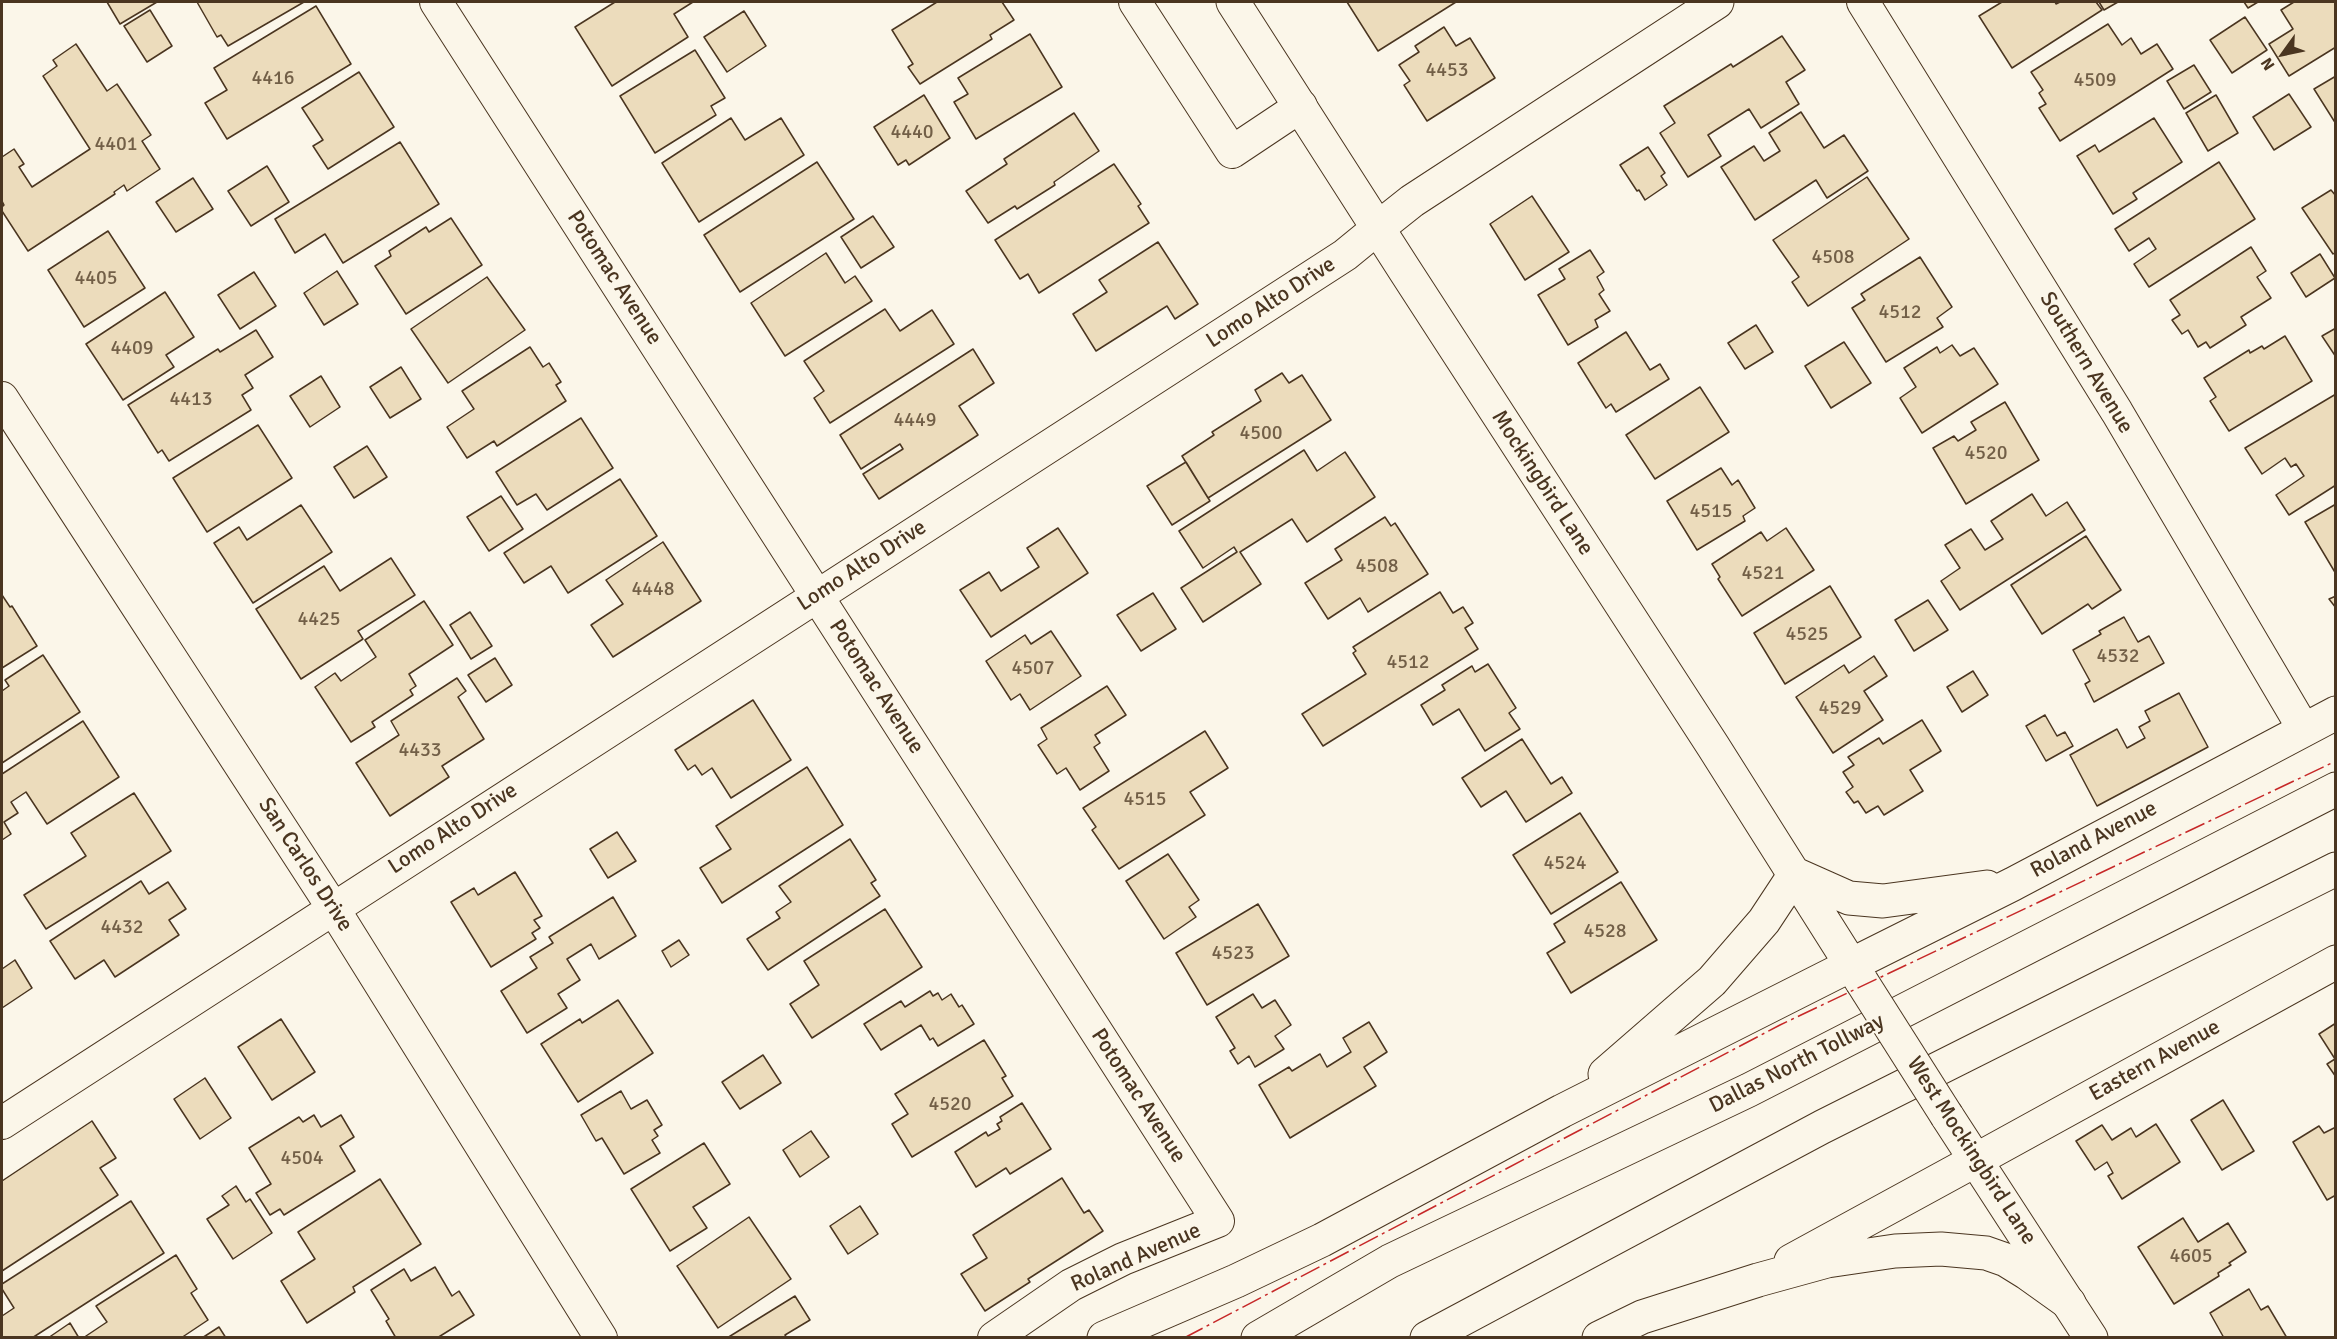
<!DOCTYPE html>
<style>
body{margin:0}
#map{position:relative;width:2337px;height:1339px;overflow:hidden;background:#fbf6e9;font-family:Signika,sans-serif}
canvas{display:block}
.frame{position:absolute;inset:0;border:3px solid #4a3520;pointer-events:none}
.north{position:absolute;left:2253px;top:24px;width:60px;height:60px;-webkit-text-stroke:4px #fbf6e9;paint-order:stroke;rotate:237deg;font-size:16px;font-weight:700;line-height:24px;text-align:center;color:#4a3520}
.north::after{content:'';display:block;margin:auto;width:21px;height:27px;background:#4a3520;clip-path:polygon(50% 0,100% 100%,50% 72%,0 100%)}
</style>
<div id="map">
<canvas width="2337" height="1339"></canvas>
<div class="frame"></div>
<div class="north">N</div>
</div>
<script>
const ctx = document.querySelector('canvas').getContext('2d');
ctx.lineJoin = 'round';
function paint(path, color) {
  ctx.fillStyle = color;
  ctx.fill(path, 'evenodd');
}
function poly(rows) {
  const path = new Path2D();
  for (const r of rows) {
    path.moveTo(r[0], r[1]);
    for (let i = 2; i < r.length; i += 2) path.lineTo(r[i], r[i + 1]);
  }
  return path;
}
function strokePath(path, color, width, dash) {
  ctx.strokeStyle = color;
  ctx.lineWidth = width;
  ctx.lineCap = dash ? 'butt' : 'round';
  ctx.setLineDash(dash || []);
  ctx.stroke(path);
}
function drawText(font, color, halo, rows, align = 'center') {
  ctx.font = font + ' Signika,sans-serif';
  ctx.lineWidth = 4.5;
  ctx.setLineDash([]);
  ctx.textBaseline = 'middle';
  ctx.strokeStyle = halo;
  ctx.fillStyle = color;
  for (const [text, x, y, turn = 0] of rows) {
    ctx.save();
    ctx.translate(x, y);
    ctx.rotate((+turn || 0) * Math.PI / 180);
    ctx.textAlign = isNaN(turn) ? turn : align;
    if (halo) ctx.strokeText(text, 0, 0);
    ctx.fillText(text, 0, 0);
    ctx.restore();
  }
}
const building = poly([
 [107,2,157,2,120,24,107,2],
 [197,2,304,2,228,46,221,35,217,37,197,2],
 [615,2,693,2,674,14,688,37,612,86,575,27,615,2],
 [937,2,1002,2,1014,20,990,35,992,39,920,84,908,67,913,64,892,30,937,2],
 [1347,2,1456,2,1378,51,1347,2],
 [2002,2,2055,2,2056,4,2060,2,2096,2,2102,10,2012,68,1979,16,2002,2],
 [2099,2,2118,2,2104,10,2099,2],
 [2244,2,2258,2,2248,8,2244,2],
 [2294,2,2336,2,2336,47,2289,76,2269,44,2293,29,2281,10,2294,2],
 [316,6,351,64,227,139,205,103,227,90,214,68,316,6],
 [150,10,172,46,147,62,124,26,150,10],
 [744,11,766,46,727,72,704,37,744,11],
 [2245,17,2267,50,2232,73,2210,40,2245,17],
 [2108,24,2122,45,2131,38,2141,54,2157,44,2173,69,2060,141,2039,108,2046,104,2039,93,2043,90,2031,72,2108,24],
 [1444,27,1456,46,1470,38,1495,78,1427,121,1404,85,1410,81,1399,65,1419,52,1415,46,1444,27],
 [1030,34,1062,87,976,139,954,102,968,94,958,78,1030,34],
 [1782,36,1805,70,1786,82,1799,104,1761,128,1749,109,1708,135,1721,156,1688,177,1660,133,1675,123,1664,106,1731,64,1733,67,1782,36],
 [76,44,107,91,117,84,151,135,142,141,160,169,127,191,124,185,114,192,115,194,28,251,2,211,2,207,4,205,2,201,2,157,14,149,24,164,19,167,32,187,90,149,43,76,57,66,53,60,76,44],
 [695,50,725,98,711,106,716,115,655,153,620,96,695,50],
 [2194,65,2211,92,2184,109,2167,81,2194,65],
 [359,72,394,127,328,169,313,146,323,140,302,108,359,72],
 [2336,76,2336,124,2314,89,2336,76],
 [2289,94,2311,127,2274,150,2253,117,2289,94],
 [924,95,950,138,909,165,906,160,898,165,874,127,924,95],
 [2216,95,2238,133,2208,151,2186,113,2216,95],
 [1801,112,1824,148,1844,135,1868,171,1827,198,1816,180,1755,220,1721,167,1754,146,1764,161,1780,151,1769,133,1801,112],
 [1074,113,1099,151,1054,182,1055,185,1017,209,1015,206,988,223,966,191,1007,164,1004,159,1074,113],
 [731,118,745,140,781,118,804,155,699,222,662,163,731,118],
 [2154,118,2182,162,2133,193,2137,199,2113,214,2077,156,2095,145,2099,152,2154,118],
 [400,142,439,204,343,263,325,234,295,253,275,219,400,142],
 [1648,147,1665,173,1661,176,1667,185,1645,200,1639,190,1637,191,1620,165,1648,147],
 [817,162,854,219,740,292,704,235,817,162],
 [2219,162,2255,219,2149,287,2134,264,2156,249,2149,238,2129,251,2115,229,2219,162],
 [1114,164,1141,204,1138,206,1149,223,1039,293,1028,274,1020,279,995,240,1114,164],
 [267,166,289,202,251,226,228,191,267,166],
 [1867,177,1909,239,1808,306,1792,282,1799,277,1773,240,1867,177],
 [193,178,213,209,176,232,156,202,193,178],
 [2331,190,2336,196,2336,252,2333,254,2302,208,2331,190],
 [1532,196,1569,252,1525,280,1490,224,1532,196],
 [873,216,894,247,861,268,841,237,873,216],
 [451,218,482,265,406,314,375,266,391,256,389,251,426,227,429,232,451,218],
 [108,231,145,288,84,327,48,270,108,231],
 [1158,242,1198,304,1175,319,1167,306,1096,351,1073,314,1107,292,1099,280,1158,242],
 [2251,247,2266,271,2257,277,2271,298,2241,317,2246,325,2210,348,2206,342,2198,347,2188,330,2182,334,2172,320,2180,315,2170,300,2251,247],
 [1590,250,1604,272,1597,277,1604,290,1599,294,1610,311,1595,320,1598,327,1568,345,1538,295,1565,279,1559,269,1590,250],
 [826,253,845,283,855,276,872,301,785,356,751,303,826,253],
 [2320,254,2335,278,2306,297,2291,273,2320,254],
 [1920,257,1952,307,1937,318,1943,327,1886,362,1852,308,1865,300,1861,294,1920,257],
 [337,271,358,304,324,325,304,293,337,271],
 [254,272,276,306,240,329,218,295,254,272],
 [487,277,525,330,448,383,411,329,487,277],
 [165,292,194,337,166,355,174,367,123,400,86,344,165,292],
 [885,309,900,331,932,310,954,344,830,423,814,398,824,391,804,361,885,309],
 [1756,325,1773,352,1745,369,1728,343,1756,325],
 [2336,328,2336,357,2322,336,2336,328],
 [256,330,273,357,245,375,253,388,242,395,251,410,169,461,162,450,158,453,128,405,218,349,220,352,256,330],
 [1626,332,1650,370,1660,364,1669,379,1616,412,1611,404,1606,408,1578,363,1626,332],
 [2285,336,2312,381,2229,431,2210,401,2216,397,2204,378,2249,350,2250,353,2262,346,2264,349,2285,336],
 [1844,342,1871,383,1831,408,1805,366,1844,342],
 [1952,345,1960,356,1974,348,1998,384,1922,433,1900,398,1916,387,1904,368,1937,347,1940,353,1952,345],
 [530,347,543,367,549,363,561,382,556,385,566,401,497,446,494,441,467,458,447,427,474,409,462,391,530,347],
 [973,349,994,383,959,406,978,435,879,499,863,474,903,449,900,444,861,469,840,435,973,349],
 [401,367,421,399,390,418,370,387,401,367],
 [1282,373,1289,383,1302,375,1331,420,1208,498,1182,456,1214,435,1212,432,1261,401,1255,390,1282,373],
 [321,376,340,407,310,427,290,396,321,376],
 [1700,387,1729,432,1655,479,1626,435,1700,387],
 [2336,394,2336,485,2289,515,2276,495,2304,476,2296,464,2291,467,2285,458,2262,474,2245,448,2336,394],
 [2005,402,2039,460,1966,504,1933,448,1954,436,1958,441,1976,430,1971,422,2005,402],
 [581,418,613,468,547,510,536,494,517,505,496,472,581,418],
 [258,425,292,478,207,532,173,478,258,425],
 [367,446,387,477,354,498,334,467,367,446],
 [1304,450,1317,471,1345,452,1375,497,1307,542,1292,519,1240,552,1261,584,1203,622,1181,588,1237,552,1234,547,1203,568,1179,531,1304,450],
 [1186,462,1210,501,1172,525,1147,486,1186,462],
 [1721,468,1732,485,1738,480,1755,508,1743,516,1745,521,1697,550,1667,501,1721,468],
 [620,479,657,536,568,593,551,566,524,583,504,553,620,479],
 [2032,494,2046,516,2067,502,2085,530,1960,610,1941,581,1960,568,1945,545,1971,529,1985,550,2003,539,1991,521,2032,494],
 [501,496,523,529,489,551,467,517,501,496],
 [2336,504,2336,574,2305,522,2336,504],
 [301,505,332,552,253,603,214,543,239,527,247,540,301,505],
 [1385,517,1391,526,1395,523,1428,574,1368,612,1360,598,1328,619,1305,583,1342,560,1335,549,1385,517],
 [1058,528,1088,573,991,637,960,590,989,572,1001,591,1039,567,1027,548,1058,528],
 [1786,528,1814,570,1742,616,1718,579,1720,577,1712,564,1761,532,1767,541,1786,528],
 [2086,536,2121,590,2092,609,2088,604,2042,634,2011,585,2086,536],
 [663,542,701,601,613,657,591,625,623,604,606,580,663,542],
 [391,558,415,595,358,631,363,639,301,679,256,609,324,566,340,591,391,558],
 [1830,586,1861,637,1785,684,1754,633,1830,586],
 [1440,592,1453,613,1463,607,1473,623,1465,628,1478,649,1323,746,1302,714,1366,674,1353,653,1356,651,1353,647,1440,592],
 [1153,593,1176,629,1141,651,1117,615,1153,593],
 [2,595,10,607,12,606,37,646,2,668,2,595],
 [2336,596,2336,608,2329,599,2336,596],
 [1928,600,1948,630,1914,651,1895,620,1928,600],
 [424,601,453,645,409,674,416,686,410,690,413,695,372,722,375,727,351,742,315,687,335,673,341,681,376,657,365,640,424,601],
 [470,612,492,646,471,659,450,625,470,612],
 [2124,617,2138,642,2149,636,2164,663,2094,702,2085,684,2090,681,2073,650,2101,634,2099,631,2124,617],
 [1051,631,1081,676,1030,710,1020,694,1011,700,986,661,1025,635,1031,644,1051,631],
 [43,655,80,712,2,763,2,691,9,686,5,680,43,655],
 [1874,656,1887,676,1864,691,1883,720,1833,753,1796,697,1844,665,1849,673,1874,656],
 [495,658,512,685,486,702,468,675,495,658],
 [1488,664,1516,708,1509,713,1520,729,1485,751,1459,709,1433,725,1421,705,1445,690,1442,685,1472,666,1475,672,1488,664],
 [1973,671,1988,695,1962,712,1947,687,1973,671],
 [457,678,466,691,458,697,484,739,442,766,449,777,390,816,356,763,399,735,391,721,457,678],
 [1107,686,1126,715,1095,735,1100,743,1094,747,1109,771,1080,790,1066,768,1057,774,1038,745,1047,739,1041,728,1107,686],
 [2179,693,2208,747,2097,806,2070,755,2117,729,2127,748,2145,738,2139,727,2150,721,2145,711,2179,693],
 [753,700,791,760,731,798,712,768,702,775,695,765,688,770,675,750,753,700],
 [2045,715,2057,736,2065,732,2073,746,2046,761,2026,726,2045,715],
 [1922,720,1941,751,1910,770,1923,791,1884,815,1878,806,1866,813,1858,801,1854,803,1846,792,1853,787,1843,772,1854,765,1848,757,1879,738,1883,744,1922,720],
 [83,721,119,777,47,824,26,792,11,802,18,813,4,822,11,834,2,840,2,774,83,721],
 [1205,731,1228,768,1190,792,1205,815,1119,869,1092,830,1096,827,1083,808,1205,731],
 [1522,739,1551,784,1562,777,1572,793,1526,822,1506,791,1481,807,1462,778,1522,739],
 [807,767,843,825,722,903,700,868,731,849,716,826,807,767],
 [134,793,171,851,46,929,24,895,86,856,71,833,134,793],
 [1580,813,1618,872,1551,914,1513,855,1580,813],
 [617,832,636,861,608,878,590,849,617,832],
 [850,839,876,880,871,883,880,896,768,970,747,939,780,918,776,912,791,902,779,886,850,839],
 [1168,854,1199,900,1189,907,1196,917,1164,939,1126,881,1168,854],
 [515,872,542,916,534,920,540,928,532,933,536,939,491,967,451,902,474,888,478,895,515,872],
 [141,881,149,894,168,882,186,909,169,920,179,935,115,977,104,960,75,979,50,941,141,881],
 [1621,882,1657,940,1571,993,1547,953,1565,942,1554,924,1621,882],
 [613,897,636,936,599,959,591,944,567,959,580,980,558,994,567,1008,527,1033,501,991,537,968,530,957,553,943,549,937,613,897],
 [1258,904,1289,956,1207,1005,1176,953,1258,904],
 [885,909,922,967,812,1038,790,1004,819,985,804,961,885,909],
 [679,940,689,955,671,967,662,951,679,940],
 [15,960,32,988,2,1008,2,969,15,960],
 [930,991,933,996,938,993,942,1000,951,994,959,1007,962,1005,974,1024,938,1046,933,1038,930,1040,921,1025,881,1050,864,1024,901,1001,905,1007,930,991],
 [1253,994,1262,1008,1275,1000,1291,1025,1275,1036,1284,1049,1255,1067,1249,1056,1238,1064,1230,1051,1235,1048,1216,1017,1253,994],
 [618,1000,653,1053,578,1102,541,1044,580,1019,582,1023,618,1000],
 [281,1019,315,1072,272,1100,238,1047,281,1019],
 [1369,1022,1387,1052,1364,1067,1376,1086,1290,1138,1259,1085,1289,1067,1292,1071,1320,1054,1327,1067,1351,1052,1343,1038,1369,1022],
 [2336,1023,2336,1077,2327,1064,2335,1059,2319,1034,2336,1023],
 [984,1040,1006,1076,1002,1078,1013,1096,912,1157,892,1124,908,1114,895,1094,984,1040],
 [763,1055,781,1083,740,1109,722,1082,763,1055],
 [205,1078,231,1118,200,1139,174,1099,205,1078],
 [621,1091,631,1109,647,1100,662,1125,654,1130,658,1136,652,1140,660,1153,624,1174,602,1138,596,1141,581,1115,621,1091],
 [2223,1100,2254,1151,2222,1170,2191,1120,2223,1100],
 [1022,1103,1051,1149,1010,1174,1006,1168,976,1187,955,1152,986,1132,988,1136,1000,1129,997,1124,1002,1121,1000,1117,1022,1103],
 [314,1115,321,1127,341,1115,354,1137,340,1146,355,1171,284,1215,280,1209,270,1215,256,1193,271,1184,249,1148,299,1117,303,1122,314,1115],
 [92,1121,116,1158,100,1168,118,1195,2,1271,2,1181,92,1121],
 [2156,1124,2180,1162,2122,1199,2108,1176,2113,1173,2107,1162,2095,1170,2076,1141,2102,1125,2112,1140,2131,1128,2136,1137,2156,1124],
 [2319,1126,2324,1133,2336,1127,2336,1195,2327,1200,2293,1142,2319,1126],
 [811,1131,829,1157,800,1177,783,1150,811,1131],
 [704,1143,730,1184,693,1207,707,1228,670,1251,631,1189,704,1143],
 [1062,1178,1084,1213,1089,1210,1103,1231,1028,1279,1030,1282,985,1311,961,1274,987,1258,973,1235,1062,1178],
 [380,1179,421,1244,353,1287,355,1292,307,1323,281,1281,315,1259,298,1232,380,1179],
 [236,1186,246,1202,250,1199,272,1233,233,1259,207,1219,229,1205,222,1196,236,1186],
 [131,1201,164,1253,32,1338,2,1338,2,1316,14,1308,2,1289,2,1284,131,1201],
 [860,1206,878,1234,848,1254,830,1226,860,1206],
 [749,1217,791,1279,718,1328,677,1266,749,1217],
 [2183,1218,2198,1242,2228,1223,2246,1252,2229,1263,2231,1265,2218,1273,2219,1276,2174,1304,2138,1247,2183,1218],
 [176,1255,197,1289,191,1293,208,1320,181,1338,83,1338,107,1322,96,1306,176,1255],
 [435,1267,452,1296,459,1291,474,1315,437,1338,396,1338,386,1321,389,1319,371,1290,404,1269,411,1281,435,1267],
 [2249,1289,2261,1310,2268,1306,2287,1338,2224,1338,2210,1313,2249,1289],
 [795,1296,810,1320,785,1335,787,1338,727,1338,795,1296],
 [70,1323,79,1338,48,1338,70,1323],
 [219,1327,226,1338,202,1338,219,1327]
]);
paint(building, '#ecdcbc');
strokePath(building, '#4a3520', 1.5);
const minor = poly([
 [436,2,1218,1221,1123,1259,1071,1285,994,1338],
 [1135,2,1232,152,1301,106],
 [1863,2,2117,412,2303,728],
 [2,398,333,908,601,1338],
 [2,1123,1345,255,1378,228]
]);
const tertiary = poly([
 [1378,228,1412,201,1717,2]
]);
const secondary = poly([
 [1233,2,1404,269,1713,746,1862,982],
 [1795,874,1849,898,1883,901,1987,887],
 [1851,965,2013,884,2336,713],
 [1947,1116,2091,1338],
 [1976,1160,2336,962]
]);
const motorway = poly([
 [1605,1074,1712,981,1764,921,1795,874],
 [1791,1261,1976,1160],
 [1104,1338,1236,1281,1322,1240,1562,1111,1851,965],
 [1258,1338,1390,1261,1749,1090,2336,789],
 [1427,1338,1822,1127,2336,869],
 [1599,1338,1642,1317,1758,1280,1827,1261,1895,1251,1941,1249,1986,1253,2006,1260,2027,1273,2069,1303]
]);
strokePath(minor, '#4a3520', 34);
strokePath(tertiary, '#4a3520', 35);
strokePath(secondary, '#4a3520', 35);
strokePath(motorway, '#4a3520', 35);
strokePath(minor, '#fbf6e9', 32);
strokePath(tertiary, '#fbf6e9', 33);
strokePath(secondary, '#fbf6e9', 33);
strokePath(motorway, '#fbf6e9', 33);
const secondaryBridge = poly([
 [1862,982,1947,1116]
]);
strokePath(secondaryBridge, '#4a3520', 35, []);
strokePath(secondaryBridge, '#fbf6e9', 33);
strokePath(poly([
 [1184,1338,1780,1025,2336,761]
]), '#c62828', 1.5, [21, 4.5, 3, 4.5]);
drawText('20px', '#725f47', null, [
 ["4453",1447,71],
 ["4416",273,79],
 ["4509",2095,81],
 ["4440",912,133],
 ["4401",116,145],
 ["4508",1833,258],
 ["4405",96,279],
 ["4512",1900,313],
 ["4409",132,349],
 ["4413",191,400],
 ["4449",915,421],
 ["4500",1261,434],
 ["4520",1986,454],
 ["4515",1711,512],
 ["4508",1377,567],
 ["4521",1763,574],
 ["4448",653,590],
 ["4425",319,620],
 ["4525",1807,635],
 ["4532",2118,657],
 ["4512",1408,663],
 ["4507",1033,669],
 ["4529",1840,709],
 ["4433",420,751],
 ["4515",1145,800],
 ["4524",1565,864],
 ["4432",122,928],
 ["4528",1605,932],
 ["4523",1233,954],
 ["4520",950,1105],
 ["4504",302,1159],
 ["4605",2191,1257]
]);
drawText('22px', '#4a3520', '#fbf6e9', [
 ["Potomac Avenue",614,278,57],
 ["Lomo Alto Drive",1271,303,-33],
 ["Southern Avenue",2086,363,59],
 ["Mockingbird Lane",1542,483,57],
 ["Lomo Alto Drive",862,566,-33],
 ["Potomac Avenue",876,687,57],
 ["Lomo Alto Drive",453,829,-33],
 ["Roland Avenue",2094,840,-28],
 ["San Carlos Drive",305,865,57],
 ["Eastern Avenue",2155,1061,-29],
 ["Dallas North Tollway",1797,1064,-27],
 ["Potomac Avenue",1138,1096,57],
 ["West Mockingbird Lane",1971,1151,57],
 ["Roland Avenue",1136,1258,-24]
]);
</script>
